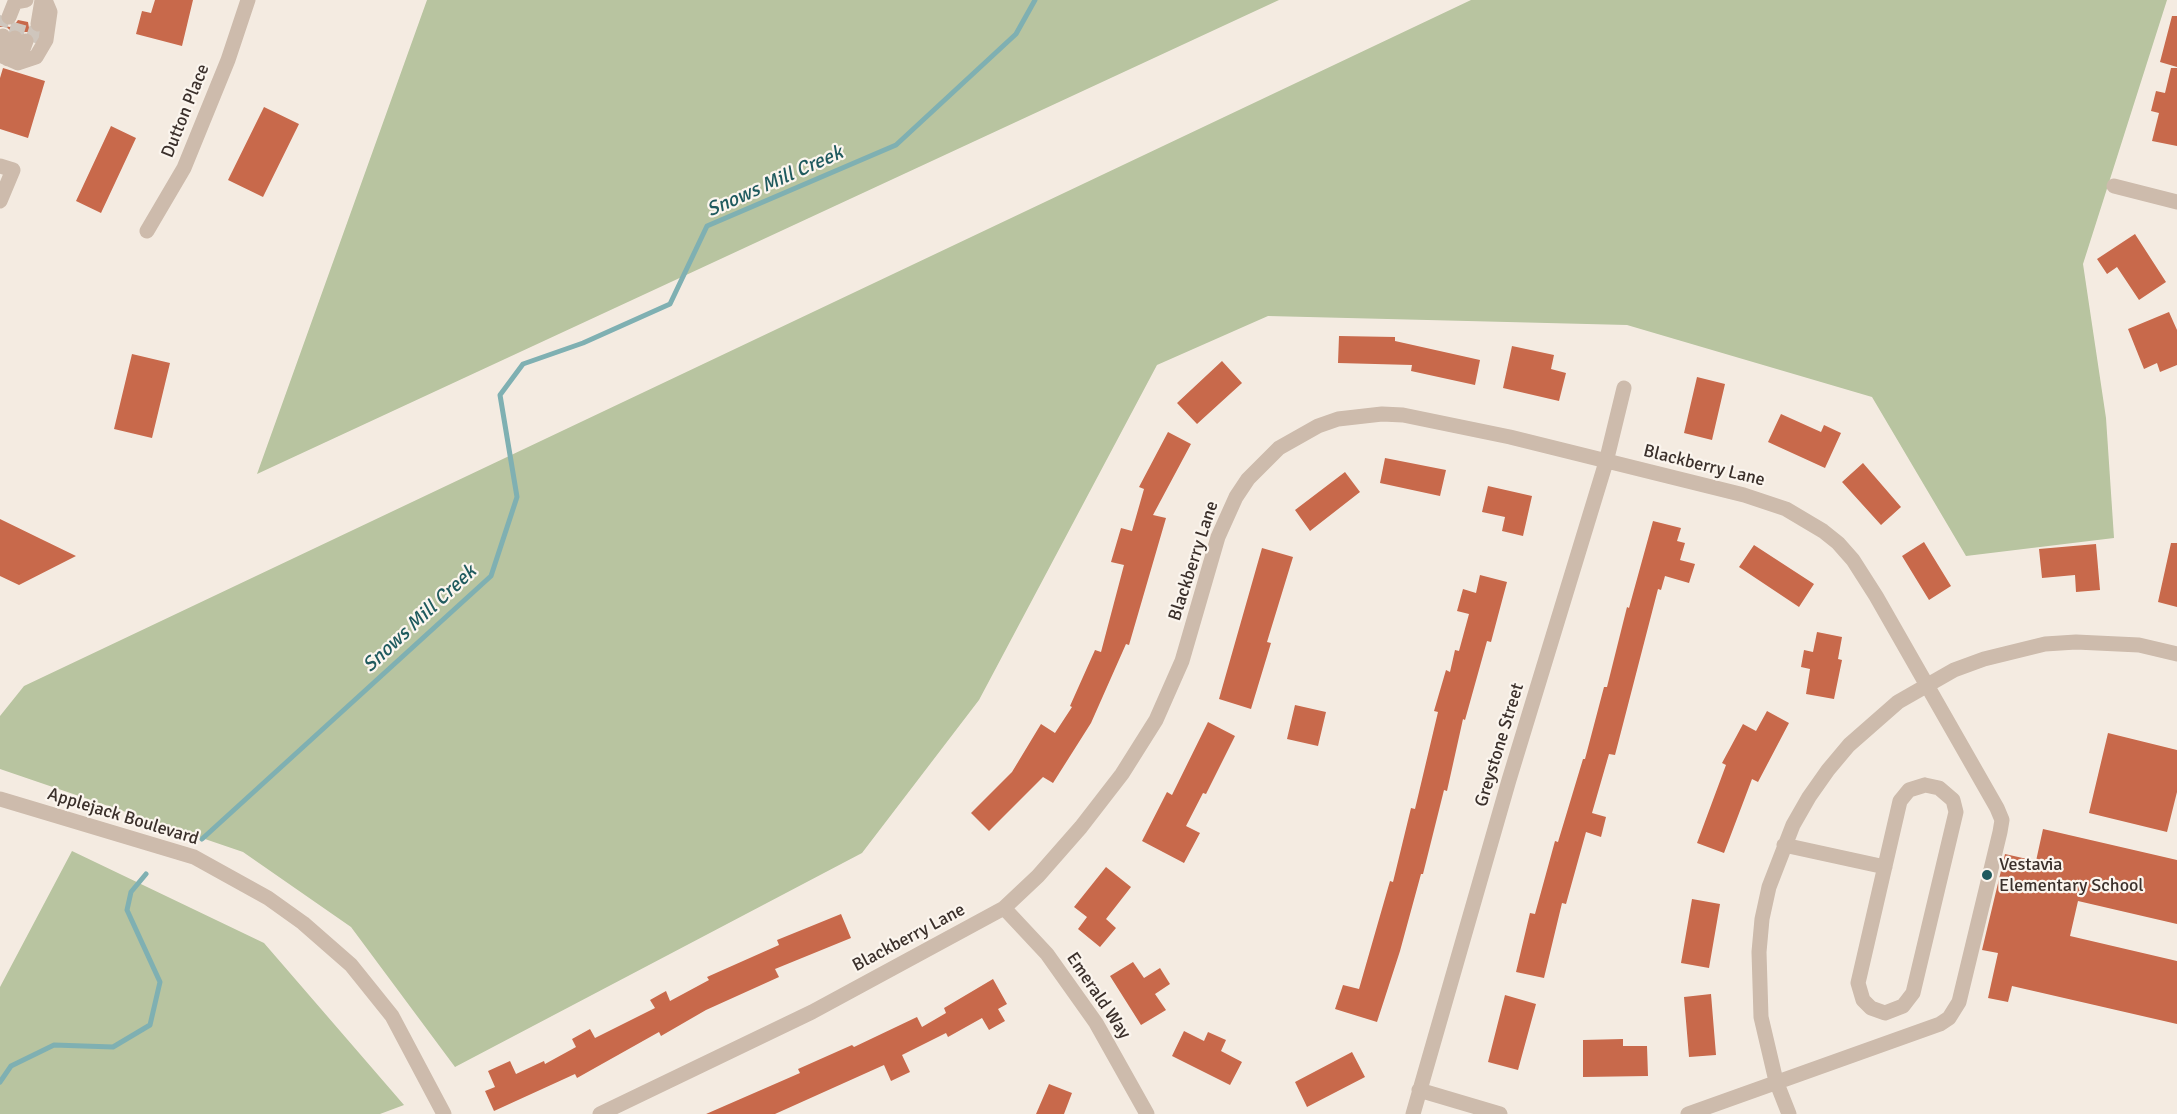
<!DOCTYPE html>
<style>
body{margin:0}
canvas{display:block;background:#f4ebe1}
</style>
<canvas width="2177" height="1114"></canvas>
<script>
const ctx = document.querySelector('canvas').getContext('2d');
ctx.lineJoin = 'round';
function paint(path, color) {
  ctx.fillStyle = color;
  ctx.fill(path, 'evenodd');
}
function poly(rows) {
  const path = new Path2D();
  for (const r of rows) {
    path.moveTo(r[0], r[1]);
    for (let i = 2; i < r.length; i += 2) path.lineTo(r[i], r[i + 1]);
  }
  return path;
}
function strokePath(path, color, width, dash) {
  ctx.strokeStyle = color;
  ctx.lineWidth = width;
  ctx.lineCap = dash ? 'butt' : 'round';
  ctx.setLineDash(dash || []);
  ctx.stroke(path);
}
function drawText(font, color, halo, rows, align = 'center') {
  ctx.font = font + ' Signika,sans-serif';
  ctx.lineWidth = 4.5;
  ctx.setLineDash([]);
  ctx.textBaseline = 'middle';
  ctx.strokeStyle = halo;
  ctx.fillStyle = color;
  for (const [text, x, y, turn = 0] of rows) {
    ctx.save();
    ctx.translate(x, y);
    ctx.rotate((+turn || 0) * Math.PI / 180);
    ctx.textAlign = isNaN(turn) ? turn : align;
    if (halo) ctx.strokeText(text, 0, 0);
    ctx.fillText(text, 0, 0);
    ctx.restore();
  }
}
paint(poly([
 [427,0,1279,0,257,474],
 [1471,0,2167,0,2083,264,2106,418,2114,538,1966,556,1872,397,1627,325,1268,316,1157,365,979,700,862,853,455,1067,351,927,243,852,0,769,0,716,24,686],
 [72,851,264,943,404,1105,380,1114,0,1114,0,987]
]), '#b8c4a0');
strokePath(poly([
 [202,839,491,576,517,497,500,395,523,364,583,343,670,304,707,226,896,145,1016,34,1035,0],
 [0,1082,11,1066,54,1045,113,1047,150,1025,160,982,127,910,131,892,146,874]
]), '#7fb0b2', 5);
paint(poly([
 [155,0,193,0,182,46,136,34,142,11,151,13],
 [2172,16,2177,16,2177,67,2160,62],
 [0,20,5,26,10,27,15,24,18,20,28,22,29,28,37,34,37,37,35,39,30,32,23,32,18,29,10,30,6,27,0,27],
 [3,68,45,81,28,138,0,129,0,78],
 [2171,68,2177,68,2177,146,2152,141,2159,113,2151,111,2156,91,2165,93],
 [264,107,299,124,263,197,228,180],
 [111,126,136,138,101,213,76,201],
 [2135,234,2166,282,2139,300,2117,267,2107,274,2097,259],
 [2169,312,2177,330,2177,365,2160,372,2157,363,2144,369,2128,329],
 [1339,336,1395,337,1395,341,1480,360,1475,385,1411,371,1412,365,1338,363],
 [1512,346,1554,355,1551,369,1566,373,1559,401,1503,388],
 [132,354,170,363,152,438,114,429],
 [1222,361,1242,383,1197,424,1177,403],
 [1697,377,1725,384,1712,440,1684,433],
 [1781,414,1821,432,1824,425,1841,433,1825,468,1768,442],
 [1168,432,1191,444,1153,515,1166,518,1129,645,1126,644,1091,723,1053,783,1043,777,989,831,971,813,1012,772,1041,724,1055,733,1072,707,1070,706,1095,650,1101,652,1124,565,1111,562,1121,528,1132,531,1144,489,1139,487],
 [1385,458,1446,470,1440,496,1380,483],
 [1863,463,1901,507,1881,525,1842,482],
 [1345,472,1360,492,1310,531,1295,510],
 [1488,486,1532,496,1523,536,1502,531,1505,517,1482,512],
 [0,519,41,539,76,556,19,585,0,576],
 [1653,521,1681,528,1677,541,1685,543,1680,560,1695,564,1689,583,1665,576,1661,590,1658,589,1615,755,1609,754,1592,813,1606,817,1601,837,1586,832,1566,904,1562,903,1544,978,1516,972,1530,913,1535,914,1555,841,1558,842,1583,759,1585,759,1604,687,1607,687,1627,607,1629,608],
 [1924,542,1951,586,1929,600,1902,556],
 [2171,543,2177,543,2177,607,2158,602],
 [2096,544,2100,590,2076,592,2075,575,2042,578,2039,549],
 [1754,545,1814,584,1799,607,1739,567],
 [1262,548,1293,557,1267,642,1271,643,1251,709,1219,699],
 [1480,575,1507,582,1491,642,1487,641,1465,720,1463,719,1447,791,1444,790,1423,874,1421,874,1400,951,1377,1022,1335,1009,1343,985,1359,989,1390,881,1393,882,1411,808,1415,809,1438,712,1434,711,1446,670,1450,672,1455,650,1459,651,1469,614,1457,611,1463,589,1476,593],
 [1817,632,1842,637,1838,659,1842,660,1834,699,1806,694,1810,669,1801,667,1804,650,1813,652],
 [1295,705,1326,712,1318,746,1287,739],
 [1767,711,1789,723,1758,782,1752,779,1724,853,1697,843,1726,765,1722,763,1743,724,1756,731],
 [1208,722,1235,736,1206,794,1203,793,1186,826,1200,833,1184,863,1142,841,1167,792,1172,795],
 [2108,733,2177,750,2177,792,2167,832,2089,813],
 [2043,829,2177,860,2177,924,2078,901,2070,936,2177,961,2177,1024,2012,986,2008,1002,1988,998,1998,953,1982,950,2005,854,2036,861],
 [1106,867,1131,887,1106,919,1116,928,1100,947,1078,929,1087,917,1074,907],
 [1692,899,1720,904,1709,968,1681,963],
 [841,914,851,938,775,969,779,977,706,1010,661,1036,659,1032,577,1078,575,1074,494,1111,485,1091,495,1087,488,1071,510,1061,516,1074,544,1061,545,1064,576,1047,572,1039,590,1029,595,1038,655,1008,650,1000,666,991,670,1001,709,980,707,977,779,945,777,940],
 [1133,962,1144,978,1160,968,1170,984,1155,994,1166,1010,1141,1025,1110,976],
 [993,979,1007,1004,998,1009,1005,1021,989,1030,982,1018,948,1037,946,1033,902,1055,910,1072,891,1081,884,1065,775,1114,706,1114,800,1073,798,1069,852,1045,854,1047,917,1017,922,1027,946,1013,944,1008],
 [1711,994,1716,1055,1689,1057,1684,997],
 [1505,995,1536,1004,1518,1070,1488,1062],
 [1184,1031,1204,1041,1208,1032,1226,1040,1221,1051,1242,1062,1230,1085,1172,1056],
 [1623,1039,1623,1046,1647,1046,1648,1076,1583,1077,1583,1040],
 [1352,1052,1365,1077,1307,1107,1295,1082],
 [1049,1084,1072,1093,1064,1114,1036,1114]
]), '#c8694b');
strokePath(poly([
 [0,26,3,16],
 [15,38,20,20],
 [32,42,38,24]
]), '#cfc6bd', 15, [15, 8]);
strokePath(poly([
 [9,17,15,2,26,0],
 [38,24,42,0],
 [0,44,3,36],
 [0,55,18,63,36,57,46,40,50,12,45,0],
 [8,59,15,38],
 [18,63,26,41],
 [0,166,13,170,0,201],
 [2114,186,2177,202],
 [147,231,184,168,228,60,248,0],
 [1925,785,1939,788,1953,800,1956,812,1913,993,1903,1006,1885,1013,1871,1008,1863,1000,1858,983,1900,801,1909,790,1925,785],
 [0,799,194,857,268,898,303,923,351,965,392,1016,444,1114],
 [1784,845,1885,867],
 [1004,908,1047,954,1096,1023,1147,1114],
 [1419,1090,1500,1114],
 [600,1114,812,1012,1004,908,1038,876,1081,827,1122,774,1156,720,1182,661,1218,537,1236,497,1248,479,1279,448,1318,426,1338,419,1382,414,1403,415,1510,437,1744,495,1786,509,1823,531,1838,543,1853,560,1876,596,1997,808,2002,820,2000,832,1959,1002,1949,1018,1940,1024,1688,1114],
 [1413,1114,1509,780,1606,462,1624,388],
 [1789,1114,1776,1081,1761,1017,1759,952,1762,919,1769,887,1793,825,1809,797,1828,770,1849,745,1898,702,1954,670,1984,659,2045,644,2076,642,2139,645,2177,654]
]), '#cdbbac', 15);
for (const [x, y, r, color] of [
 [1987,875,6,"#1f5a5e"]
]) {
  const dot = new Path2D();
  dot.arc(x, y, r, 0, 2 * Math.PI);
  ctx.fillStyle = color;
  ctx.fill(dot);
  strokePath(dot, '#fbf5ee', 2);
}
drawText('18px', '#3b302b', '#fbf5ee', [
 ["Dutton Place",186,111,-68],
 ["Blackberry Lane",1704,466,14],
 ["Blackberry Lane",1194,561,-72],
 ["Greystone Street",1500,745,-73],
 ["Applejack Boulevard",123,817,17],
 ["Blackberry Lane",909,938,-28],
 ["Emerald Way",1098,996,56]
]);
drawText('18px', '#3b302b', '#fbf5ee', [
 ["Vestavia",1999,865],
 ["Elementary School",1999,886]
], 'left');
drawText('italic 20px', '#1f5a5e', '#fbf5ee', [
 ["Snows Mill Creek",775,182,-24],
 ["Snows Mill Creek",420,619,-43]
]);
</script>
